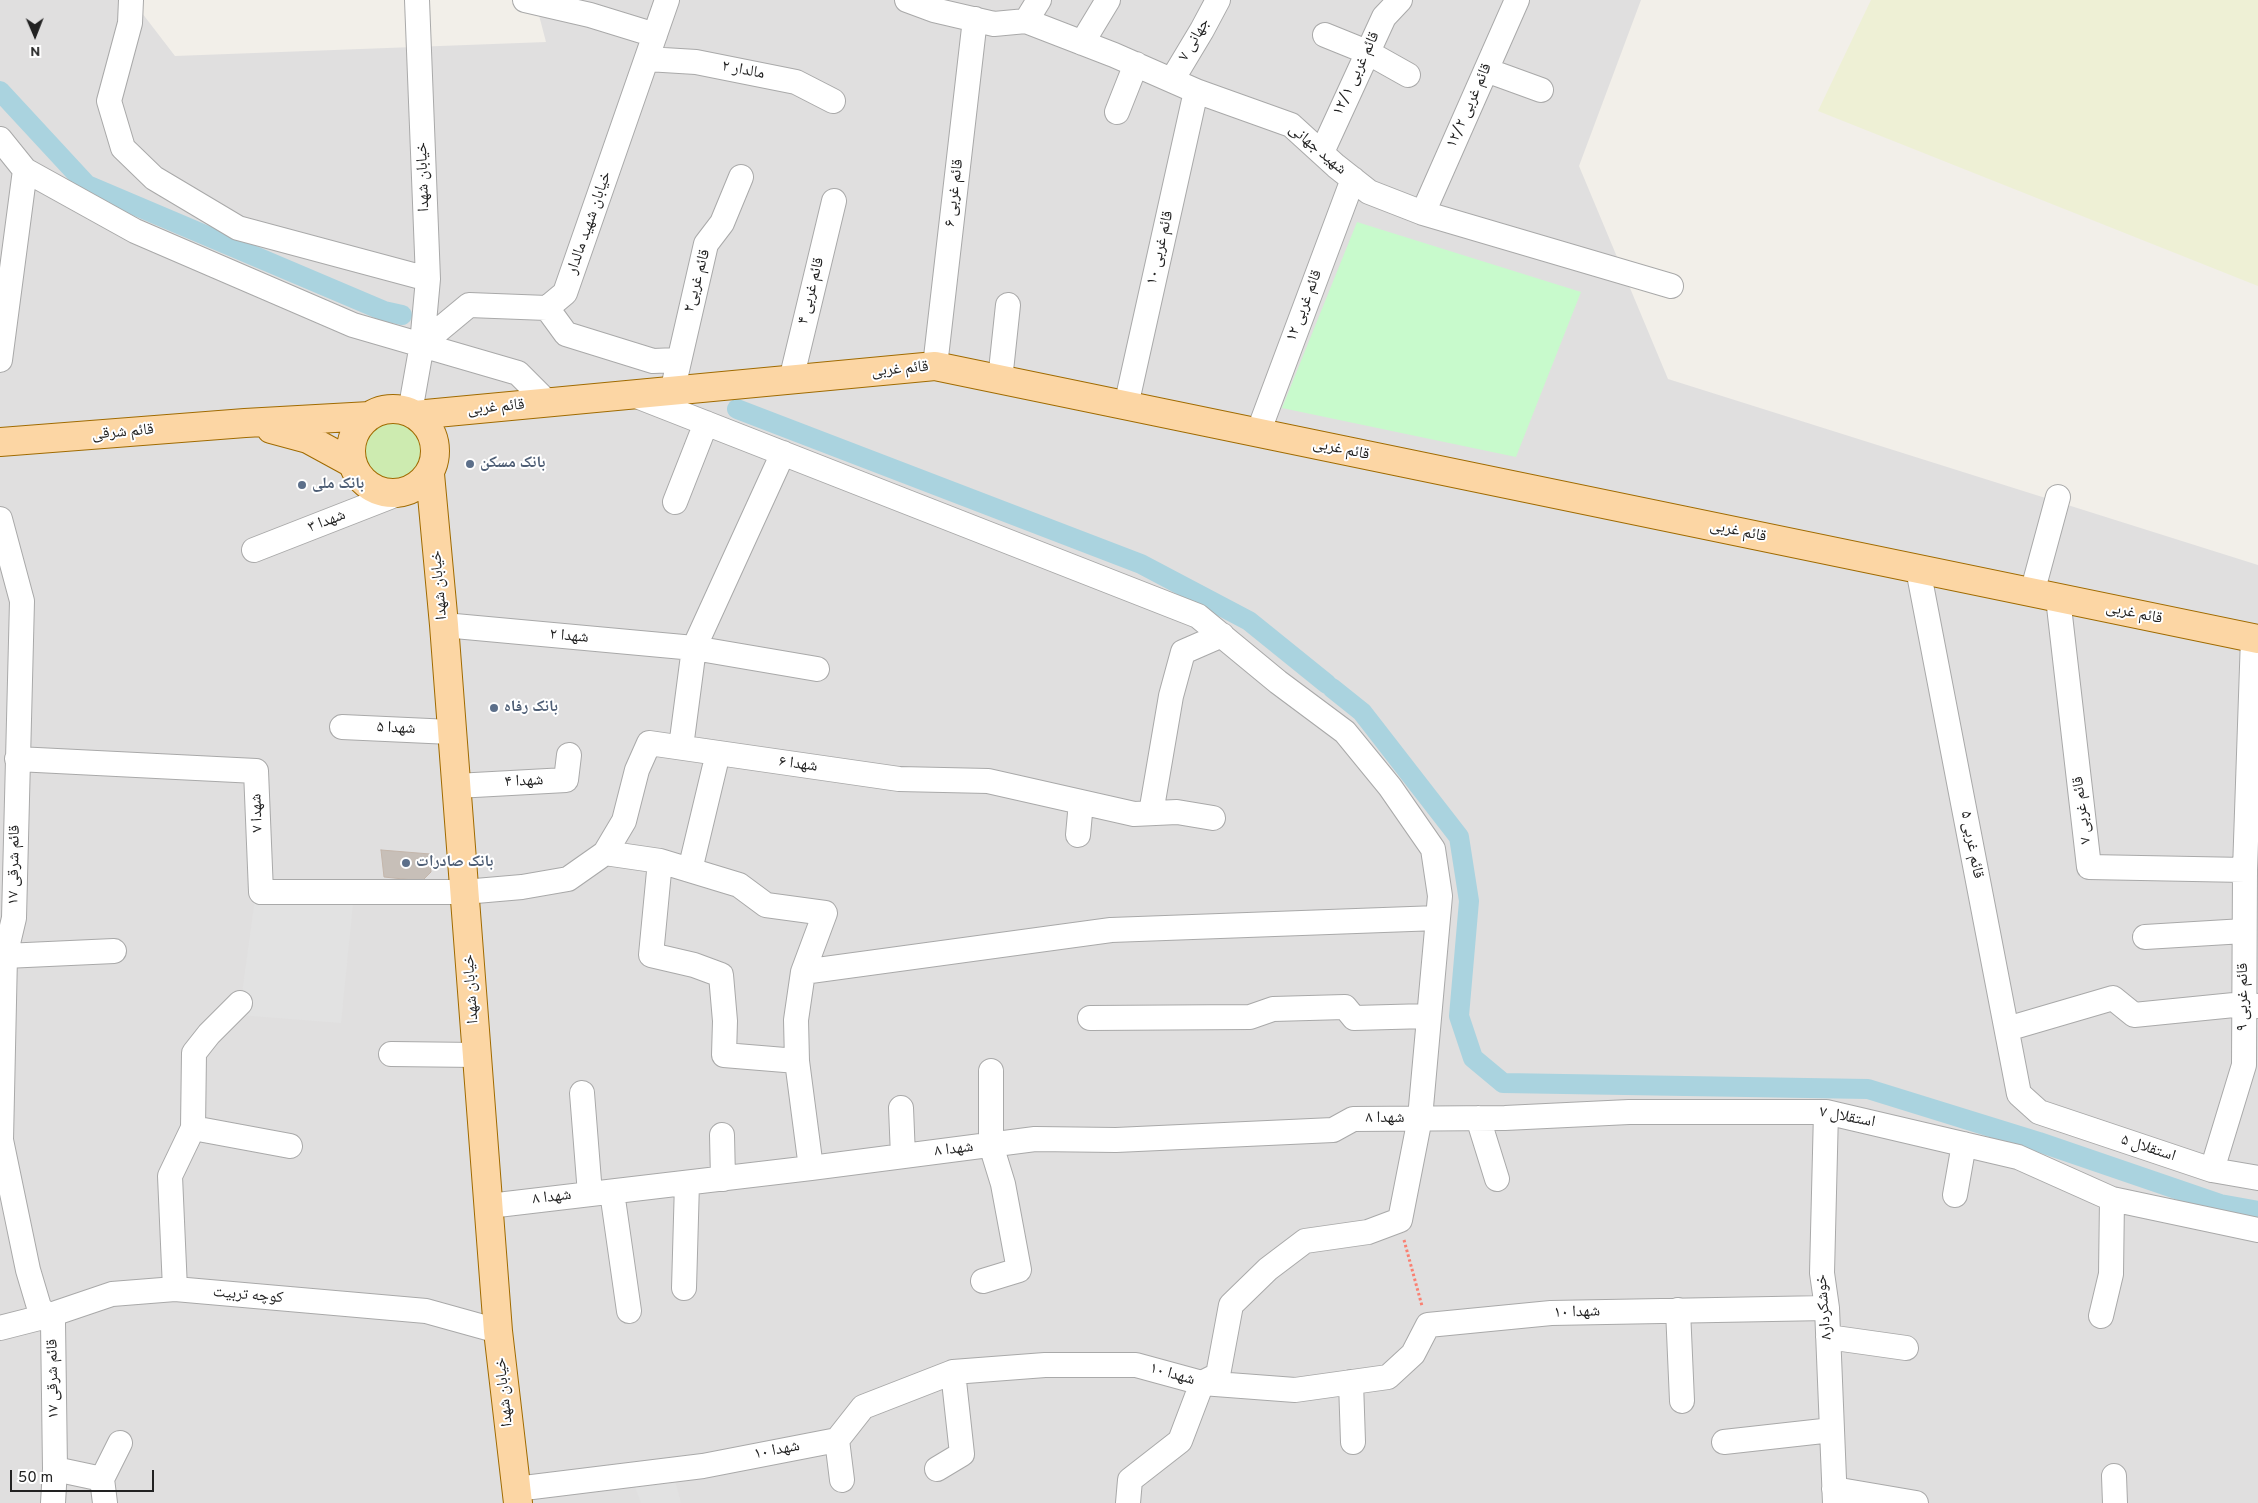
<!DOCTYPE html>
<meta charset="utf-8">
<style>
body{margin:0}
#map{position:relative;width:2258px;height:1503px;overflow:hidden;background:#f2efe9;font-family:Overpass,sans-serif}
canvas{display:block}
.north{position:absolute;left:10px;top:10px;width:50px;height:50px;-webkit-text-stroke:4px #fff;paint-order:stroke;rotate:179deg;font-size:14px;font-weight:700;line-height:20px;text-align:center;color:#222}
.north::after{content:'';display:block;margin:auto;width:18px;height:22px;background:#222;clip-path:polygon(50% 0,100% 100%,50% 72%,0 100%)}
.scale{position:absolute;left:10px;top:1470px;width:144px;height:22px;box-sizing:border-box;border:2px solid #222;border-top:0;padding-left:6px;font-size:15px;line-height:18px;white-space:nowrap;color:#222;-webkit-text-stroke:4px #fff;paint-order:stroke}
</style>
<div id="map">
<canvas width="2258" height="1503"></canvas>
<div class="north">N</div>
<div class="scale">50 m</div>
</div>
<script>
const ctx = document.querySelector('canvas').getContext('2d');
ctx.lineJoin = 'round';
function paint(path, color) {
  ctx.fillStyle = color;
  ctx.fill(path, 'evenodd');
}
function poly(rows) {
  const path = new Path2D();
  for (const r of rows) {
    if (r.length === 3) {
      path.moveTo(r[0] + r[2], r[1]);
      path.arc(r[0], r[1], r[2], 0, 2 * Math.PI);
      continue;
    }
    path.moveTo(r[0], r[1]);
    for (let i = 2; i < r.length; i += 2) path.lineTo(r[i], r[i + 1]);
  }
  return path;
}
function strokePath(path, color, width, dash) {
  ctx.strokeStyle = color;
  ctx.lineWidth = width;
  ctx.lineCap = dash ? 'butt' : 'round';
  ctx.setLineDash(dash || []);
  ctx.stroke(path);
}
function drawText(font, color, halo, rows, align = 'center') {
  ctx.font = font + ' Overpass,"Noto Naskh Arabic",sans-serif';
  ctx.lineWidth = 4;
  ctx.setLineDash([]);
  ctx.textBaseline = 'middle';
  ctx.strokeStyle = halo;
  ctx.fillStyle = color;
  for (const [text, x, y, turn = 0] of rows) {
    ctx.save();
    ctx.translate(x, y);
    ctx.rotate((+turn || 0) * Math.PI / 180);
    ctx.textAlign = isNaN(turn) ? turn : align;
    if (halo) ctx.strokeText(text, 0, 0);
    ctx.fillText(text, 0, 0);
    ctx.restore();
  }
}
paint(poly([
 [0,0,132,0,175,56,546,42,535,0,1641,0,1579,166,1668,379,2258,565,2258,1503,0,1503]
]), '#e0dfdf');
paint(poly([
 [1871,0,2258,0,2258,286,1818,111]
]), '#eef0d5');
paint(poly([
 [392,451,37]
]), '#cdebb0');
paint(poly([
 [1357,222,1581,292,1516,457,1282,408]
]), '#c8facc');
paint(poly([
 [256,891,354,894,341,1023,239,1015],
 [630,1474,675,1480,681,1503,641,1503]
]), '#e2e2e2');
strokePath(poly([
 [0,91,87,185,384,311,402,315],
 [737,409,1141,564,1249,621,1327,684],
 [1332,688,1362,712,1459,837,1469,901,1459,1016,1473,1058,1503,1083,1868,1089,2039,1142,2220,1204,2258,1211]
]), '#aad3df', 20);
const building = poly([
 [381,850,430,854,431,872,422,881,384,877,381,850]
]);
paint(building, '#c7bfb8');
strokePath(building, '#c4b6ab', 1);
const minor = poly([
 [131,0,130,23,109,101,123,148,154,178,238,228,428,279],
 [525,0,590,15,655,35],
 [907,0,934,10,994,24,1026,21,1114,55,1196,91,1291,125,1336,166,1369,192,1423,213,1671,286],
 [1026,21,1039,0],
 [1325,35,1367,52,1408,75],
 [1082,43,1108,0],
 [647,59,696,62,796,82,833,101],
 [1486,70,1541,90],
 [1172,80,1202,30,1218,0],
 [1117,112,1136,64],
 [0,139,25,170,135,231,353,325,518,373,548,403],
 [1322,152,1384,17,1400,0],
 [1423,213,1517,0],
 [547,308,566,334,653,361,678,360],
 [422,344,469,305,547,308,565,293,667,0],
 [0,360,25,170],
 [935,366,975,19],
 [791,380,834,201],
 [1000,380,1008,305],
 [672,392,706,244,722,223,741,177],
 [634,395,1198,616,1278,682,1345,732,1390,787,1433,849,1440,896,1420,1118,1400,1220,1368,1232,1305,1241,1268,1269,1231,1305,1218,1375,1202,1383,1180,1441,1130,1480,1128,1503],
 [1126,406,1196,91],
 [410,412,422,344,428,279,417,0],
 [1258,433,1353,179],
 [675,502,706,423],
 [0,519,22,601,14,918,5,956,1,1140,28,1270,39,1307,53,1322,55,1469,53,1503],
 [254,550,400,493],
 [1918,569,2019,1094,2039,1112,2212,1170,2258,1178],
 [2032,593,2058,497],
 [2058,598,2089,867,2245,870],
 [444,625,694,648,817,669],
 [342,727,451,732],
 [681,747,694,648,783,453],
 [17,759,256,771,261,892,464,892,522,887,568,879,605,853,624,821,637,770,649,743,899,779,988,781,1134,814,1177,812,1213,818],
 [456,786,566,780,569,755],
 [1151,813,1171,696,1183,652,1222,635],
 [1078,835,1081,802],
 [605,853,660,861,739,885,766,905,825,913,803,972,796,1020,797,1061,811,1168],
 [660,861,651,955,694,965,721,975,725,1021,724,1055,797,1061],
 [690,870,718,753],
 [2145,937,2244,931],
 [5,956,114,951],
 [803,972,1111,930,1438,918],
 [1090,1018,1250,1017,1273,1009,1345,1007,1354,1018,1428,1016],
 [2007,1029,2113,998,2134,1015,2244,1004,2258,1006],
 [391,1054,477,1055],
 [582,1093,590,1194],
 [901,1108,903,1156],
 [1826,1112,1822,1273,1827,1308,1835,1503],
 [1478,1118,1497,1179],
 [193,1128,290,1146],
 [722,1135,723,1179],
 [2212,1170,2244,1065,2245,870,2253,638],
 [612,1192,629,1311],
 [1955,1195,1964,1144],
 [489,1206,811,1168,1035,1139,1116,1140,1333,1130,1353,1119,1505,1118,1629,1112,1826,1112,2018,1157,2112,1199,2258,1230],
 [983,1281,1019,1270,1003,1184,991,1145,991,1071],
 [684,1288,687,1183],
 [175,1289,170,1176,193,1128,194,1053,209,1034,240,1003],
 [1678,1310,1682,1401],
 [2101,1316,2111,1274,2112,1199],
 [0,1328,47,1316,112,1294,175,1289,426,1311,498,1331],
 [1828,1337,1906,1348],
 [1351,1382,1353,1442],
 [837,1440,842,1480],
 [1724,1442,1832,1430],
 [55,1469,102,1479],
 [937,1469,962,1454,953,1372],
 [2114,1476,2115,1503],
 [516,1489,703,1466,837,1440,863,1407,953,1372,1045,1365,1136,1365,1202,1383,1295,1390,1388,1377,1413,1354,1428,1325,1551,1313,1827,1308],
 [1834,1489,1916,1503],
 [105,1503,102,1479,120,1443]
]);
const major = poly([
 [393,451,42],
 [415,415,935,366,2258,639],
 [271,429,308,439,352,463],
 [0,442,245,423,370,416],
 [430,474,444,625,498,1331,518,1503]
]);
strokePath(minor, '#a9a9a9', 26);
strokePath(major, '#a06b00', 30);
strokePath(poly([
 [1404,1240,1422,1306]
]), '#fa8072', 3, [2.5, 2.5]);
strokePath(minor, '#fff', 24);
strokePath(major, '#fcd6a4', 28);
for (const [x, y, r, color] of [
 [470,464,5,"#5c6f8a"],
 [302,485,5,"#5c6f8a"],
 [494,708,5,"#5c6f8a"],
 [406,863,5,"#5c6f8a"]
]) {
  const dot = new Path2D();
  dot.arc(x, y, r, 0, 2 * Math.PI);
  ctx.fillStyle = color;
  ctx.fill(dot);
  strokePath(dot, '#fff', 2);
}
drawText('16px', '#222', '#fff', [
 ["جهانی ۷",1195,40,-60],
 ["مالدار ۲",743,71,11],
 ["قائم غربی ۱۲/۱",1357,74,-65],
 ["قائم غربی ۱۲/۲",1470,106,-66],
 ["شهید جهانی",1317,150,40],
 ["خیابان شهدا",424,177,-92],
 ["قائم غربی ۶",955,193,-83],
 ["خیابان شهید مالدار",590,223,-71],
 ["قائم غربی ۱۰",1161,248,-77],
 ["۲قائم غربی",698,281,-75],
 ["قائم غربی ۴",812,291,-76],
 ["قائم غربی ۱۲",1305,306,-69],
 ["قائم غربی",900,370,-5],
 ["قائم غربی",496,408,-5],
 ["قائم شرقی",123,433,-5],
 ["قائم غربی",1341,450,12],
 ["شهدا ۳",327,522,-21],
 ["قائم غربی",1738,532,12],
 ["خیابان شهدا",440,585,-95],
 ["قائم غربی",2134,614,12],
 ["شهدا ۲",569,637,5],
 ["شهدا ۵",396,729,3],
 ["شهدا ۶",798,765,8],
 ["شهدا ۴",524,782,-3],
 ["قائم غربی ۷",2083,810,-97],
 ["شهدا ۷",258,813,-92],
 ["قائم غربی ۵",1971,845,79],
 ["قائم شرقی ۱۷",15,865,-89],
 ["خیابان شهدا",472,989,-94],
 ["قائم غربی ۹",2244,997,-90],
 ["استقلال ۷",1847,1118,11],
 ["شهدا ۸",1385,1119],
 ["استقلال ۵",2148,1149,18],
 ["شهدا ۸",954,1150,-7],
 ["شهدا ۸",552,1198,-7],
 ["کوچه تربیت",248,1296,5],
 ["خوشکردار۸",1825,1307,-95],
 ["شهدا ۱۰",1577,1313,-2],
 ["شهدا ۱۰",1172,1375,16],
 ["قائم شرقی ۱۷",54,1379,-91],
 ["خیابان شهدا",505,1392,-96],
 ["شهدا ۱۰",777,1451,-11]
]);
drawText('bold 16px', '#4e5e75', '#fff', [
 ["بانک مسکن",480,464],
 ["بانک ملی",312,485],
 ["بانک رفاه",504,708],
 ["بانک صادرات",416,863]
], 'left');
</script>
